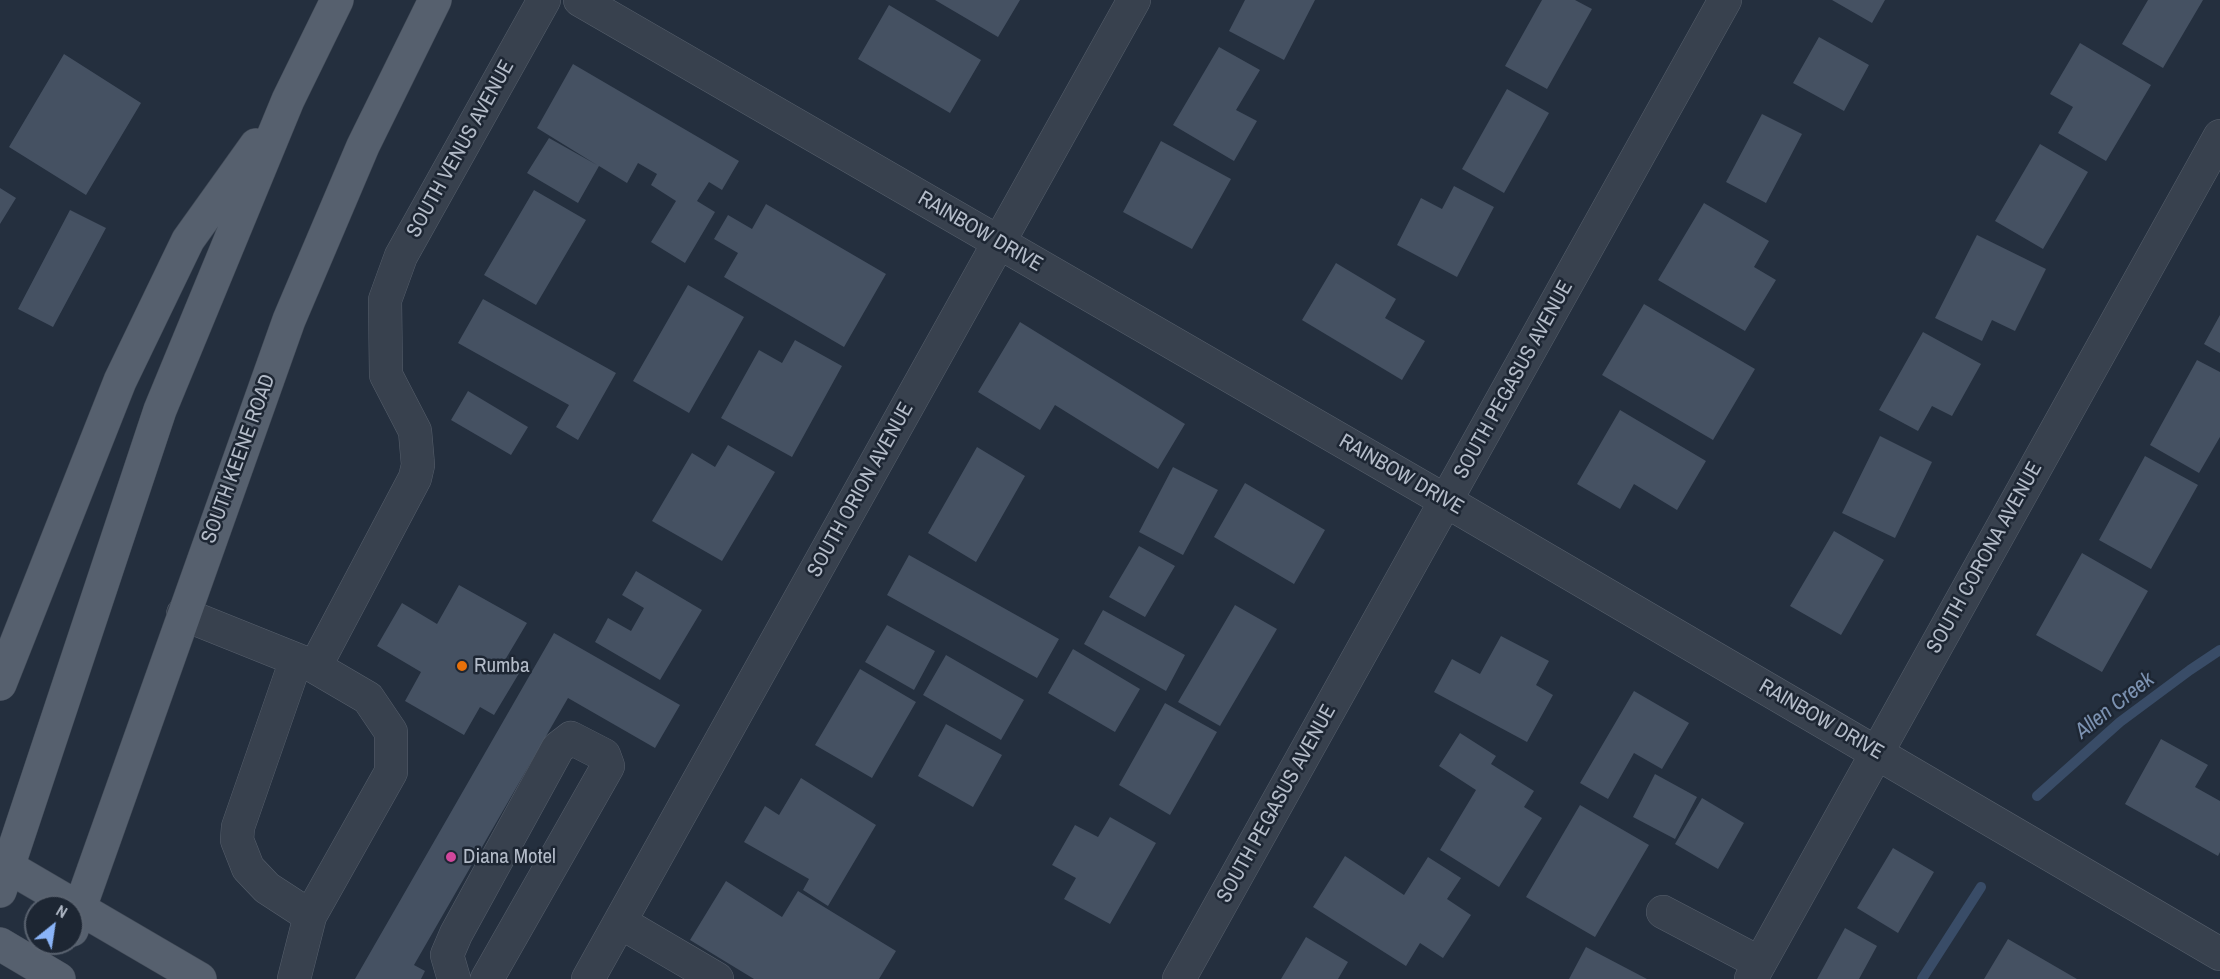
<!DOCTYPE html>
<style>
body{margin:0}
#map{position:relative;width:2220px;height:979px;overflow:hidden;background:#242f3e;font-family:"Archivo Narrow",sans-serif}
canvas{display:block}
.north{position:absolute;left:24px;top:895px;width:60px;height:60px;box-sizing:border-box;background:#1d2633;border:2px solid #59626f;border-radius:50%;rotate:30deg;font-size:16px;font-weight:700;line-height:24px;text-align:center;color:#b4bcc9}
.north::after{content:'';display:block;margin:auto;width:21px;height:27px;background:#8ab4f8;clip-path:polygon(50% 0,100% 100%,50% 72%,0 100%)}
</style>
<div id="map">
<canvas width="2220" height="979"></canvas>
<div class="north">N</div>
</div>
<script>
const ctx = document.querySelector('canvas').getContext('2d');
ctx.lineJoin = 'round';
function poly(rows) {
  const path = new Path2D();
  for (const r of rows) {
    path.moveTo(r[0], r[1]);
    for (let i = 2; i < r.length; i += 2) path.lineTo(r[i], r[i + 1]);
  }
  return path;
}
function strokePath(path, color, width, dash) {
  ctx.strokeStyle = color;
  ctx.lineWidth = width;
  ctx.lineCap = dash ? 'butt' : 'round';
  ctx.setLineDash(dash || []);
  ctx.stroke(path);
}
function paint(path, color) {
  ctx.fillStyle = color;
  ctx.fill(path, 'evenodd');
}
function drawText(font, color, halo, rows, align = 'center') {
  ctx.font = font + ' "Archivo Narrow",sans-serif';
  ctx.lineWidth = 5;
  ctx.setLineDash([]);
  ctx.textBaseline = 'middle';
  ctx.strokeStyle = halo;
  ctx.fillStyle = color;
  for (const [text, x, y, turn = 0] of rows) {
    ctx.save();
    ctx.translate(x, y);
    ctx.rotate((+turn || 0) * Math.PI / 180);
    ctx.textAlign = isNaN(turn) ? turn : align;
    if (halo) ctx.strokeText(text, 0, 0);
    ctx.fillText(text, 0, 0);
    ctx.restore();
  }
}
strokePath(poly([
 [2037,796,2120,722,2190,670,2220,650],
 [1922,979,1981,887]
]), '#394c67', 10);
paint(poly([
 [935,0,1020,0,998,37],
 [1245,0,1315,0,1284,60,1229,31],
 [1542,0,1575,0,1592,9,1547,89,1505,66],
 [1832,0,1885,0,1872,23],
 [2148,0,2203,0,2163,68,2122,44],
 [889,5,981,60,950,113,858,59],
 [1819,37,1869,65,1844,111,1793,83],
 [2080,43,2151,85,2106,161,2058,133,2073,107,2050,94],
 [1219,47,1260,70,1236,110,1257,121,1234,161,1173,125],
 [64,54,141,103,86,195,9,147],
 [573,64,739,161,722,190,709,182,697,201,715,212,685,263,651,242,676,201,651,185,657,174,638,163,627,183,599,166,578,203,527,173,549,138,597,165,537,128],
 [1507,89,1549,113,1504,193,1462,169],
 [1762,114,1802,134,1766,203,1726,182],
 [1161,141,1231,179,1192,249,1123,212],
 [2040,144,2088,172,2043,249,1995,221],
 [1454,186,1494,207,1457,277,1397,245,1421,198,1442,209],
 [0,188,16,198,0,224],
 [534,190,586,220,536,305,484,275],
 [1704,203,1769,241,1754,267,1776,280,1745,331,1658,280],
 [766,204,886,274,844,347,724,277,738,253,714,239,728,215,752,229],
 [70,210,106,228,53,327,18,309],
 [1977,235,2046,269,2015,331,1992,320,1982,341,1935,318],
 [1336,263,1396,299,1385,318,1425,341,1402,380,1302,320],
 [688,285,744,317,689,413,633,381],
 [483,299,616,373,578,440,556,427,569,405,458,343],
 [1644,304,1755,369,1713,440,1602,375],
 [2220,315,2220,353,2204,344],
 [1020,322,1185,424,1158,469,1055,405,1040,430,978,392],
 [1923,332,1981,364,1952,416,1932,406,1918,431,1879,410],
 [795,340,842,366,792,457,721,418,759,350,782,363],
 [2197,360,2220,372,2220,437,2199,473,2150,445],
 [468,391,528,427,511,455,451,420],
 [1620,410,1706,461,1677,510,1634,484,1620,509,1577,484],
 [1880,436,1932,462,1895,538,1842,513],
 [728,445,775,472,722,561,652,521,692,453,715,467],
 [977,447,1025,476,976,562,928,533],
 [2145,456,2198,485,2151,569,2099,540],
 [1173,467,1218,490,1183,555,1139,532],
 [1245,483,1325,530,1294,584,1214,537],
 [1834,531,1884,560,1841,635,1790,606],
 [1139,546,1175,566,1145,617,1109,597],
 [2082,553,2148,591,2102,672,2036,635],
 [909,555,1059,639,1037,678,887,595],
 [636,571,702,610,660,680,595,642,608,618,631,631,644,608,622,595],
 [459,585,527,623,505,660,521,670,494,715,480,707,464,735,405,701,421,672,377,646,402,603,437,624],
 [1235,605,1277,629,1220,726,1178,702],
 [1103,610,1185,655,1166,691,1084,644],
 [887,625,935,651,914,690,865,662],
 [554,633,680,705,655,748,568,698,414,965,425,971,421,979,355,979],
 [1501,636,1549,661,1536,685,1553,695,1527,742,1434,692,1452,659,1480,674],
 [1073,649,1140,689,1115,732,1048,693],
 [946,655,1024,700,1001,740,923,695],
 [860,669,916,702,872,778,815,745],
 [1634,691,1689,723,1662,769,1634,753,1608,799,1580,783],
 [1165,703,1217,732,1170,815,1119,785],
 [946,724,1002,755,973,807,918,776],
 [1460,733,1496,756,1491,764,1534,791,1524,807,1542,818,1499,887,1440,850,1476,790,1439,766],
 [2161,739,2208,765,2195,787,2220,801,2220,852,2218,856,2125,804],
 [1655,774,1697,797,1675,839,1633,817],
 [801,778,876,825,828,906,803,890,809,879,744,842,765,806,779,815],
 [1702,798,1744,823,1718,869,1675,844],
 [1580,805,1649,845,1595,937,1526,897],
 [1110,817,1156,843,1110,924,1064,899,1076,878,1052,865,1075,825,1098,837],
 [1893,848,1934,872,1898,933,1857,908],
 [1345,856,1404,895,1428,857,1461,878,1447,899,1471,915,1443,958,1420,943,1406,966,1313,907],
 [726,881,782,917,798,891,896,951,879,979,754,979,690,940],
 [1845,928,1877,946,1859,979,1817,979],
 [1306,937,1348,962,1338,979,1281,979],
 [2008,939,2077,979,1984,979],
 [1586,947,1647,979,1569,979]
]), '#455162');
const minor = poly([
 [580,0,1446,501,2220,954],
 [183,614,315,667,368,698,391,732,391,772,310,916,294,979],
 [296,660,238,827,237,840,248,868,267,888,310,916],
 [315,667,415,478,418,465,415,431,386,375,385,300,401,256,544,0],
 [1663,912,1760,963],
 [620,922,717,979],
 [454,979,447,955,456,934,558,748,571,738,604,755,608,766,487,979],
 [588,979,1134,0],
 [1179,979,1725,0],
 [1751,979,2220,136]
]);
const major = poly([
 [0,684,120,381,188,240,256,145],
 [0,862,200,979],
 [0,891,160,410,288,100,337,0],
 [72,930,289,320,363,146,435,0],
 [0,944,59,979]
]);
strokePath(minor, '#565f6c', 34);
strokePath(major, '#414a57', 34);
strokePath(minor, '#38414e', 33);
strokePath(major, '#56606e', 33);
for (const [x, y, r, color] of [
 [462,666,6,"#e8710a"],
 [451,857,6,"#d1479c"]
]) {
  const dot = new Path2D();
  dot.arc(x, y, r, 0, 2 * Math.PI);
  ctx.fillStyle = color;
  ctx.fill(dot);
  strokePath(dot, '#1d2633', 2);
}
drawText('21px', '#b4bcc9', '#1d2633', [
 ["SOUTH VENUS AVENUE",461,149,-61],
 ["RAINBOW DRIVE",980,232,30],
 ["SOUTH PEGASUS AVENUE",1514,380,-61],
 ["SOUTH KEENE ROAD",239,459,-70],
 ["RAINBOW DRIVE",1401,475,30],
 ["SOUTH ORION AVENUE",861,490,-61],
 ["SOUTH CORONA AVENUE",1985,558,-61],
 ["RAINBOW DRIVE",1821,720,30],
 ["SOUTH PEGASUS AVENUE",1277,804,-61]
]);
drawText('21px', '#b4bcc9', '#1d2633', [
 ["Rumba",474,666],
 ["Diana Motel",463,857]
], 'left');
drawText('italic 22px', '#7c92b1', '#1d2633', [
 ["Allen Creek",2115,706,-38]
]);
</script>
